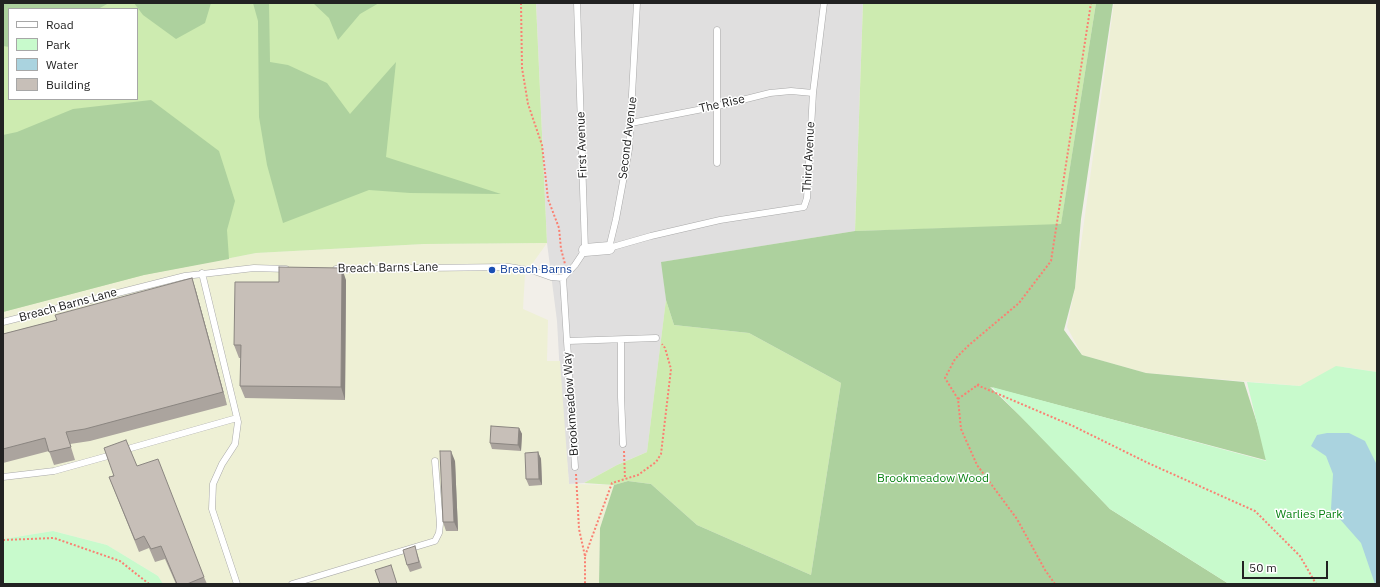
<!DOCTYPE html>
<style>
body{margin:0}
#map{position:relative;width:1380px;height:587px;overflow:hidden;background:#f2efe9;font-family:"IBM Plex Sans",sans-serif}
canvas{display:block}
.frame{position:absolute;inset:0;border:4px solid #222;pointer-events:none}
.legend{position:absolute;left:8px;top:8px;width:130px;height:92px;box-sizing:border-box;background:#fff;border:1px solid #a7a7a7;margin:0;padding:5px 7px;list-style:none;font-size:12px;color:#222}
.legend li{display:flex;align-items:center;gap:8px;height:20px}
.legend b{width:20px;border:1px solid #a7a7a7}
.scale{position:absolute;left:1242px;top:561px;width:86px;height:18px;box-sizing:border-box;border:2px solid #222;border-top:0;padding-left:5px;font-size:12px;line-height:14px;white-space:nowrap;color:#222;-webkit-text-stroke:3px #fff;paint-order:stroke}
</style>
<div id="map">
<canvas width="1380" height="587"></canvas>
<div class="frame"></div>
<ul class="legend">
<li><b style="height:5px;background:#fff"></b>Road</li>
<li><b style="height:11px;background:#c8facc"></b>Park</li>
<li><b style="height:11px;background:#aad3df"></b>Water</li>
<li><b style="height:11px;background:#c7bfb8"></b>Building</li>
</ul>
<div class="scale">50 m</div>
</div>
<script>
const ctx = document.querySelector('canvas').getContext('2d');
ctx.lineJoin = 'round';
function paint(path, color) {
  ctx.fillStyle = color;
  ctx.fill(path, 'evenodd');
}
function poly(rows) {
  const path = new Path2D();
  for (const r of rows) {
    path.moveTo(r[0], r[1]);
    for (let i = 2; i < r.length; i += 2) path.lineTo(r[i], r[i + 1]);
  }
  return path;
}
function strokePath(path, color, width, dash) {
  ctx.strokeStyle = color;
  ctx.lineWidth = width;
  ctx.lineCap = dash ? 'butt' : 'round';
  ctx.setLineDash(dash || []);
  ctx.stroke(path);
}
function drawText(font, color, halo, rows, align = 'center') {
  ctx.font = font + ' "IBM Plex Sans",sans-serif';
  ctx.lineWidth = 3;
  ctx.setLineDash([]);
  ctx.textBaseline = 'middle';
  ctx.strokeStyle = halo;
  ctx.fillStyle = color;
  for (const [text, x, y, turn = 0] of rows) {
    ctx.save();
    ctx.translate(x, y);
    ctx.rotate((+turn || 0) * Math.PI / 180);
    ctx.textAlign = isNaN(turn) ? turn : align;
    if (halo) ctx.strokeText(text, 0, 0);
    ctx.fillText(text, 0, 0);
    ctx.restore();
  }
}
paint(poly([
 [536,3,863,3,855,231,662,262,666,300,647,452,617,465,584,483,569,484,561,393,557,321,547,243]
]), '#e0dfdf');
paint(poly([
 [1114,3,1377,3,1377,372,1344,367,1300,386,1146,373,1082,355,1067,327,1075,288],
 [547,243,525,274,523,309,548,320,547,361,560,361,569,484,614,485,600,528,599,584,163,584,158,576,107,545,53,531,3,539,3,312,144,275,256,253,424,244]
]), '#eef0d5');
paint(poly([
 [3,3,536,3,547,243,424,244,256,253,144,275,3,312],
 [9,9,137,9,137,99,9,99],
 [863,3,1096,3,1061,225,855,231],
 [666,300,674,325,749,333,841,383,811,575,697,525,651,484,628,481,614,485,584,483,617,465,647,452]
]), '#cdebb0');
paint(poly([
 [3,3,109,3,98,9,9,9,9,47,3,46],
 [134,3,211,3,205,23,176,39,143,15],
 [253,3,269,3,270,62,288,65,327,83,350,114,396,62,386,157,501,194,410,193,369,190,283,223,267,165,259,117,258,21],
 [313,3,379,3,360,14,338,40,329,18],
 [1096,3,1113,3,1081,219,1075,288,1064,330,1082,355,1146,373,1244,382,1269,461,990,387,1037,432,1110,509,1229,584,599,584,600,528,614,485,628,481,651,484,697,525,811,575,841,383,749,333,674,325,666,300,661,262,855,231,1061,224],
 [151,100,219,151,235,201,227,230,229,259,144,275,3,312,3,135,17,132,73,109]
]), '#add19e');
paint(poly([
 [1336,366,1377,372,1377,584,1229,584,1110,509,992,387,1266,461,1247,382,1300,386],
 [53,531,107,545,158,576,163,584,3,584,3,539]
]), '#c8facc');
paint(poly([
 [1327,433,1349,433,1365,441,1377,465,1377,584,1375,584,1361,543,1331,509,1333,474,1326,456,1311,446,1317,435]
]), '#aad3df');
const lane = poly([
 [637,3,629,149,616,219,609,248,651,236,720,220,804,207,807,198,813,93,824,3],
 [717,30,717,163],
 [631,123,718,106,770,93,791,91,813,93],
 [336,269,509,267,534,271,551,277,563,278],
 [202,273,238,422,235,444,222,464,213,484,212,509,237,584],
 [563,278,575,265,585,250,577,3],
 [563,278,575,467],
 [3,322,185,276,254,268,286,269],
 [621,340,621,397,623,444],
 [568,341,656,338],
 [131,448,237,418],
 [3,477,54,471,115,454],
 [292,584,435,541,439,533,440,524,435,461]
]);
const street = poly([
 [585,250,609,248]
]);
strokePath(lane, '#a9a9a9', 7);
strokePath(street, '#a9a9a9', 13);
strokePath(poly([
 [521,3,522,68,528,104,542,145,548,199,559,228,561,249,565,264],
 [977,385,1073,426,1148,463,1255,511,1300,556,1316,584],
 [958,399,979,384],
 [624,451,625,479],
 [576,474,579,529,585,556,585,584],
 [3,540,54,538,120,561,149,584],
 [585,556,612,483,638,475,656,462,661,454,671,369,665,348,662,344],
 [1055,584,1045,570,1017,519,977,465,961,429,958,399,945,378,955,359,969,345,1019,303,1051,261,1091,3]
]), '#fa8072', 2, [2, 2]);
strokePath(lane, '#fff', 6);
strokePath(street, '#fff', 12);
paint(poly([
 [192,278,196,291,227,405,90,441,70,444,75,460,54,465,49,451,3,463,3,334,57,320],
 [346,280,345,400,245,398,240,386,241,358,239,358,234,345,279,282],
 [519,428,522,434,521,451,492,449,490,443],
 [538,452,541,459,542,485,529,486,526,479],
 [455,461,458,531,446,531,443,522],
 [137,466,204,577,207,584,176,584,165,559,155,562,149,548,139,552,109,477],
 [417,553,422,568,410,572,407,565]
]), '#aba49e');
paint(poly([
 [342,268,346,280,345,400,341,387],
 [192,278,196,291,227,405,223,392],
 [519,428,522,434,521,451,518,445],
 [451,451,455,461,458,531,454,522],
 [538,452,541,459,542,485,539,479]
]), '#8b8681');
const building = poly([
 [279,267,342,268,341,387,240,386,241,345,234,345,235,282,279,282,279,267],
 [192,278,223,392,85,429,66,432,71,447,49,452,45,438,3,449,3,334,57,320,55,315,192,278],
 [491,426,519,428,518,445,490,443,491,426],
 [126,440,137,466,158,459,204,577,187,584,177,584,161,546,151,549,144,536,135,540,109,477,114,476,104,448,126,440],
 [440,451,451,451,454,522,443,522,440,451],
 [538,452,539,479,526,479,525,453,538,452],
 [415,546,419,562,407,565,403,550,415,546],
 [391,565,397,584,380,584,375,570,391,565]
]);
paint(building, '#c7bfb8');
strokePath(building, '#8b8681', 1);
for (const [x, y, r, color] of [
 [492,270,4,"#1a4fb4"]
]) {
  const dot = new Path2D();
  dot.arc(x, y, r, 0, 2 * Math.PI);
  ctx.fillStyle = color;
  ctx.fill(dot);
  strokePath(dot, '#fff', 1.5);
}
drawText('12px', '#222', '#fff', [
 ["The Rise",722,104,-13],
 ["Second Avenue",628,138,-83],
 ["First Avenue",582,145,-92],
 ["Third Avenue",809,157,-87],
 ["Breach Barns Lane",388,268,-1],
 ["Breach Barns Lane",68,305,-15],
 ["Brookmeadow Way",571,404,-94]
]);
drawText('12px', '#164399', '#fff', [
 ["Breach Barns",500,270]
], 'left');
drawText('12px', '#0c8416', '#fff', [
 ["Brookmeadow Wood",933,479],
 ["Warlies Park",1309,515]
]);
</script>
